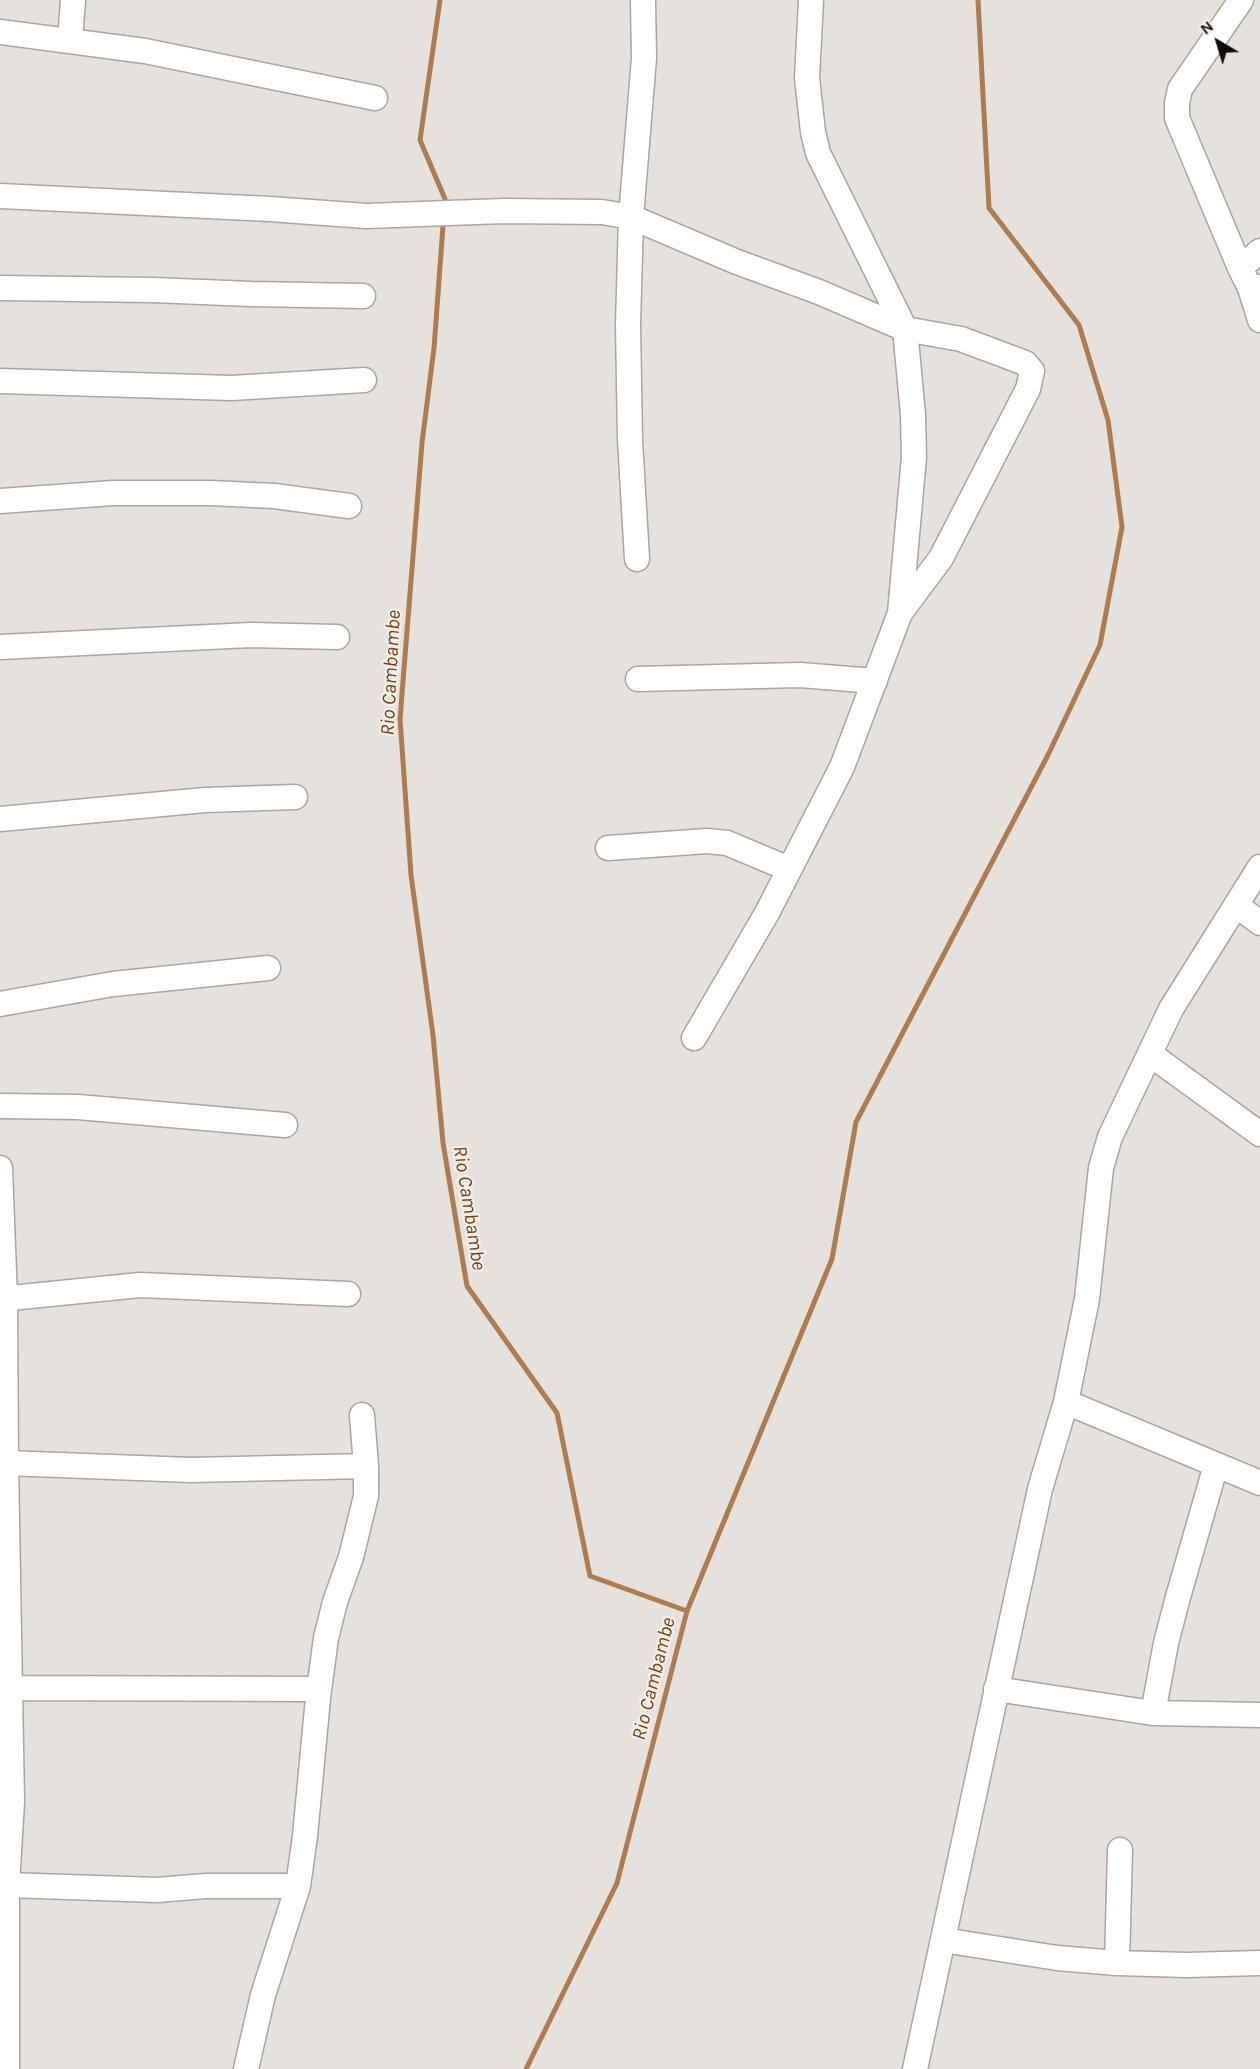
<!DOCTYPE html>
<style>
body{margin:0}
#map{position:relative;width:1260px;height:2069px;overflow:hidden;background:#e5e1dd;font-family:Karla,sans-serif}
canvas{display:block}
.north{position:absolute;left:1188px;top:12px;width:60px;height:60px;-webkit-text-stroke:4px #f3eeea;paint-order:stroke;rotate:322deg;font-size:16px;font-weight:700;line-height:24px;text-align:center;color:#0e0c0b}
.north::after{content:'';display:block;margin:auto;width:21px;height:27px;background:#0e0c0b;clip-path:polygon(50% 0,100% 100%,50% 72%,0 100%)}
</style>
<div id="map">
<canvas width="1260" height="2069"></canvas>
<div class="north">N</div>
</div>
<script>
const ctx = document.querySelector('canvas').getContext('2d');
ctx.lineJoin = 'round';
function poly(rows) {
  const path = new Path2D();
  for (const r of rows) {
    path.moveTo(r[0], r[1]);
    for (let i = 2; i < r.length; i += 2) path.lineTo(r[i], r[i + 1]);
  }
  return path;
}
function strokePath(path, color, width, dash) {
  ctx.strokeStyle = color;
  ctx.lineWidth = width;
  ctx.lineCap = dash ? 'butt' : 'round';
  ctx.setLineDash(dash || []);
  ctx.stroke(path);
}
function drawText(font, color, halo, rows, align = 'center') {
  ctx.font = font + ' Karla,sans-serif';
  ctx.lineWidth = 4.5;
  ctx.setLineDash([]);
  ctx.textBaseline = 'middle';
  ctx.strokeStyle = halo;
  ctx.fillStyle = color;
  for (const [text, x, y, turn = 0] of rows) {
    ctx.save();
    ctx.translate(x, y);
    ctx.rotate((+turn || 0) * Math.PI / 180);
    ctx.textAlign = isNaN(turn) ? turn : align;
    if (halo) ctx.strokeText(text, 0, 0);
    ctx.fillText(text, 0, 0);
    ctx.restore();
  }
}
strokePath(poly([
 [440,0,420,140,445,199],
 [443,226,434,348,422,443,400,719,411,875,433,1035,443,1143,467,1286,557,1413,590,1576,687,1611,617,1883,526,2069],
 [687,1611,832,1259,856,1122,1048,755,1100,645,1122,527,1108,420,1079,325,989,208,978,0]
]), '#af7c51', 5);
const minor = poly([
 [1241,0,1180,89,1177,103,1177,118,1240,268,1250,288,1260,287],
 [0,32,145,51,375,98],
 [70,40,73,0],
 [0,196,270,209,366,216,504,211,602,212,631,217,737,262,819,292,905,329,961,339,1025,363,1032,371,1028,389,941,558,900,613],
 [1240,268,1260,251],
 [0,288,153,290,251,294,363,296],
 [1250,288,1260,320],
 [0,381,232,388,364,380],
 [0,501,113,493,211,493,274,496,349,506],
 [637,559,630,440,628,325,631,217,644,58,643,0],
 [0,647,251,635,337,637],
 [638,679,800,675,875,681],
 [0,819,205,800,295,797],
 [608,848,707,841,727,843,789,869],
 [1236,905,1260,923],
 [0,1004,113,984,268,968],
 [694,1038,767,913,842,767,900,613,914,457,913,415,905,329,818,153,813,132,807,78,811,0],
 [1150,1054,1260,1134],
 [0,1106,78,1107,285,1125],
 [0,1168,5,1299,6,1463,12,1802,7,1885,7,2069],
 [0,1299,140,1285,348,1294],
 [1066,1402,1260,1483],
 [6,1463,191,1470,366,1466],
 [9,1688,319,1689],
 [996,1689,1153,1713,1260,1715],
 [1153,1713,1166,1643,1178,1597,1216,1465],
 [7,1885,157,1890,206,1886,298,1886],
 [943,1940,1057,1958,1117,1963,1187,1965,1260,1963],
 [1117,1963,1120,1850],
 [246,2069,263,1995,298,1886,305,1836,318,1698,326,1638,335,1602,351,1557,366,1496,366,1466,362,1415],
 [915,2069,1040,1489,1066,1402,1087,1299,1101,1168,1110,1137,1171,1009,1260,867]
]);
strokePath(minor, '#aaa5a2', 27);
strokePath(minor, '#fff', 24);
drawText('italic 20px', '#741', '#f3eeea', [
 ["Rio Cambambe",391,673,-87],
 ["Rio Cambambe",469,1208,81],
 ["Rio Cambambe",654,1679,-76]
]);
</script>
